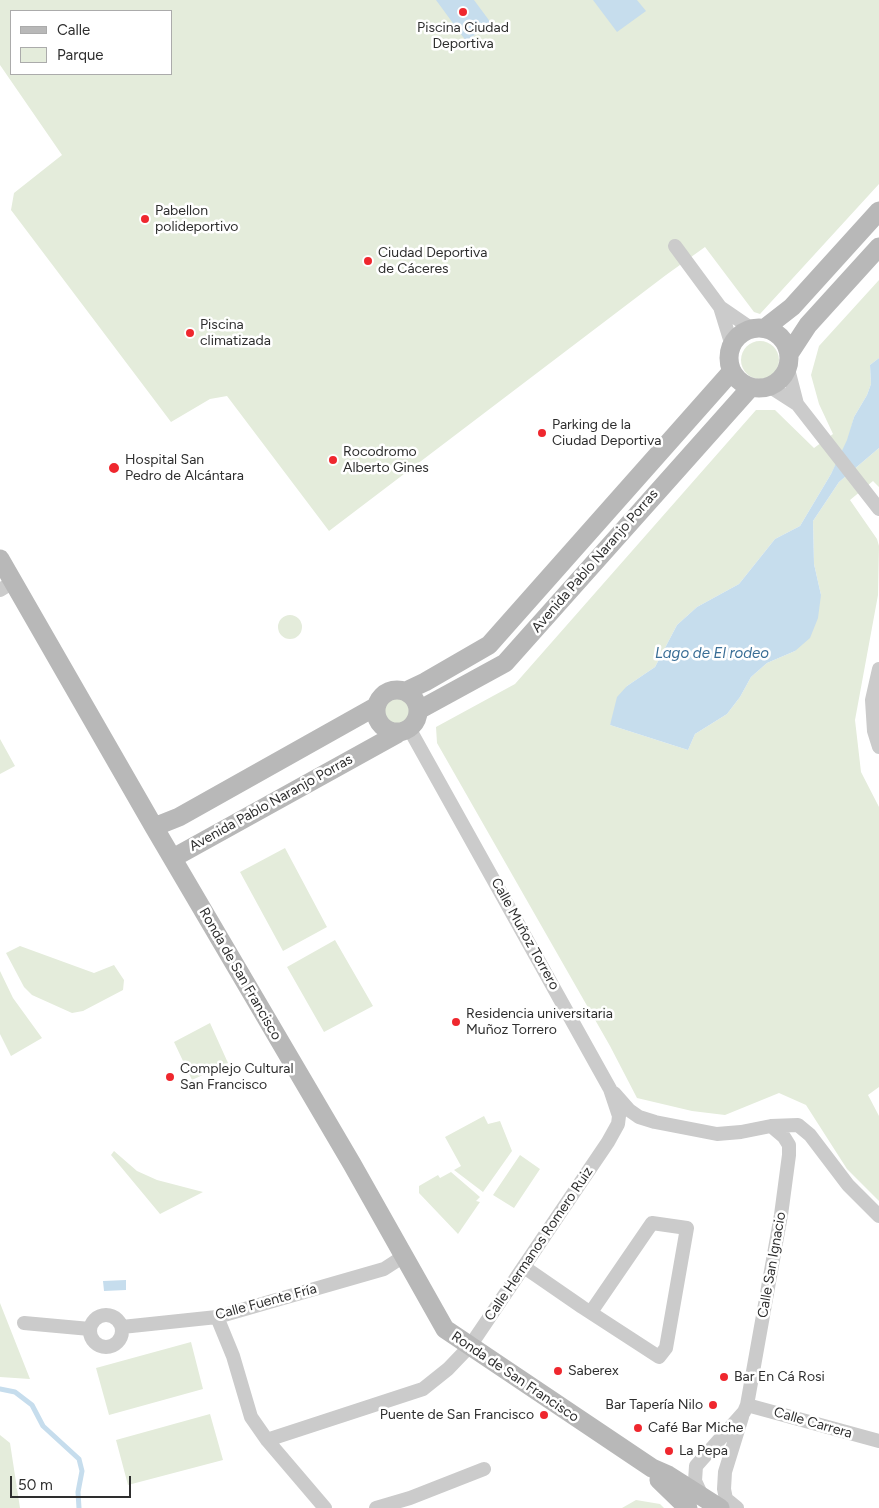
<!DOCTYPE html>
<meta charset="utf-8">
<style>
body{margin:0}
#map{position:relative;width:879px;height:1508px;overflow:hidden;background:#fff;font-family:Figtree,sans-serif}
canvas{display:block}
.legend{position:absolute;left:10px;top:10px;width:162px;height:65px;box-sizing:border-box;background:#fff;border:1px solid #ababab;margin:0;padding:6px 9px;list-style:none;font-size:15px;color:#2e2e2e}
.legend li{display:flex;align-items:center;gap:10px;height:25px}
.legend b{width:25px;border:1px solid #ababab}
.scale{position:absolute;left:10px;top:1476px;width:121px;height:22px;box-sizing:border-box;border:2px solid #2e2e2e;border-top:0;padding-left:6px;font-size:15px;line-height:18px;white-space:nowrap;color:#2e2e2e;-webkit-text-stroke:4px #fff;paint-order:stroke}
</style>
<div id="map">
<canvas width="879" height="1508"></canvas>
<ul class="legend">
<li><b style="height:6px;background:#b8b8b8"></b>Calle</li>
<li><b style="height:14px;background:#e4ecdb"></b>Parque</li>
</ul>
<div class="scale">50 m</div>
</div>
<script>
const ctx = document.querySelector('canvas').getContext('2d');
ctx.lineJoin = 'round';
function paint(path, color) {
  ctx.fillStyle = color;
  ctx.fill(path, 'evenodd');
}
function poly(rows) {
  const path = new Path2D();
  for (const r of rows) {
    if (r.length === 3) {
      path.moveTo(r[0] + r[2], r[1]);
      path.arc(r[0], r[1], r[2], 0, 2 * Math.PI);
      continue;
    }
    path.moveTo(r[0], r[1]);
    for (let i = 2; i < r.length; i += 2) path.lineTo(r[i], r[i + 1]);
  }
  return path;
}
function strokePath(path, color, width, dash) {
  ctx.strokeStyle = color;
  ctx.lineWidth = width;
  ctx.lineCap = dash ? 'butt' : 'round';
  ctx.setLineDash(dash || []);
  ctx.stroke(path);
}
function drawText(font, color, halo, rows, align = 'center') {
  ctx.font = font + ' Figtree,sans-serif';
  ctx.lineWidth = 5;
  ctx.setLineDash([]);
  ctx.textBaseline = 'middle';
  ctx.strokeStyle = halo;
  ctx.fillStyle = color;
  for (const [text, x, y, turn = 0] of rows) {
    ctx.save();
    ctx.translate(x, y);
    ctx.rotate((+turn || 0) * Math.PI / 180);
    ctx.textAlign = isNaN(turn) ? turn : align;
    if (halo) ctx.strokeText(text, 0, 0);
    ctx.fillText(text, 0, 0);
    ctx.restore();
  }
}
paint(poly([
 [0,0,879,0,879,184,760,314,754,312,705,247,666,275,329,531,227,396,210,399,171,422,11,210,14,193,62,155,0,65],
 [11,11,171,11,171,74,11,74],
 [879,280,879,358,870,365,871,384,867,395,854,417,848,440,831,474,800,526,775,539,739,584,697,607,677,625,655,667,627,686,610,725,688,750,695,734,727,714,740,697,751,677,767,663,795,651,821,595,814,564,813,521,839,482,879,448,879,487,873,481,850,500,877,539,879,546,878,595,855,720,861,772,879,807,879,1087,868,1095,879,1116,879,1201,847,1169,806,1105,779,1093,725,1115,692,1111,637,1098,610,1046,437,743,436,727,515,684,756,410,775,410,814,448,833,434,819,404,811,375,819,346],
 [760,360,19],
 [290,627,12],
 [397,711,13],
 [0,739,15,766,0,774],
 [285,848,327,927,283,951,240,872],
 [335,940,373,1006,324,1032,287,967],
 [20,946,94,973,114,965,124,980,123,990,83,1011,72,1013,32,995,24,987,6,953],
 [0,971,13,998,42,1038,11,1056,0,1034],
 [210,1023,228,1063,192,1080,174,1042],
 [484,1116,488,1124,500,1121,512,1151,483,1192,454,1170,461,1166,445,1137],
 [114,1151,137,1171,157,1180,203,1192,160,1214,111,1155],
 [520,1155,540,1169,514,1208,493,1195],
 [451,1172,480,1197,476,1201,480,1202,458,1234,419,1193,419,1186,438,1175,440,1178],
 [0,1303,30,1379,0,1377],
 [191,1342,203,1389,109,1415,96,1368],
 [210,1414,223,1460,128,1485,116,1440],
 [0,1435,10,1443,20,1508,0,1508],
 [636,1500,660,1504,664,1508,622,1508]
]), '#e4ecdb');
paint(poly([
 [436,0,474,0,491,23,466,41],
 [593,0,637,0,646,11,617,32],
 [879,358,879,448,839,482,813,521,814,564,821,595,818,618,810,638,795,651,767,663,751,677,740,697,727,714,695,734,688,750,610,725,617,697,627,686,655,667,677,625,697,607,739,584,775,539,800,526,831,474,847,440,854,417,867,395,871,384,870,365],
 [126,1280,126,1290,104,1291,103,1281]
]), '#c6dded');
strokePath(poly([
 [0,1389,15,1392,32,1405,43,1426,79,1459,82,1471,78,1492,79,1508]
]), '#c6dded', 5);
strokePath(poly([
 [675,246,720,307,732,346],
 [720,307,752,329],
 [788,369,797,404],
 [769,386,797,404,879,509],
 [0,590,13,582],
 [879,669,872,700,874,731,879,747],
 [614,1093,629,1110,639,1117,655,1122,717,1134,741,1132,771,1126,798,1125,810,1135,848,1185,879,1216],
 [524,1267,582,1307,659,1357,666,1348,687,1228,652,1223,591,1312],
 [106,1331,16],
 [217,1317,233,1356,251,1417,267,1440,325,1508],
 [24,1323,90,1329],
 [122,1327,217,1317,384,1269,404,1256],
 [747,1405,879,1441],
 [267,1440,423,1389,448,1369,470,1346,608,1142,618,1124,619,1116,610,1089,410,730],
 [701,1494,695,1481,696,1466,744,1412,747,1405,781,1215,789,1155,789,1145,784,1137,771,1126],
 [376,1508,410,1498,484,1469],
 [737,1508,726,1499,724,1489,725,1472,742,1417]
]), '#cbcbcb', 14);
strokePath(poly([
 [765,328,792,307,879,211],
 [759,358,30],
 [789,354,808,325,879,247],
 [0,559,154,827,352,1164,445,1329,652,1468,668,1475,720,1508],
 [397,711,21],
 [406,691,425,682,489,645,732,371],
 [419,710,505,663,751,387],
 [154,827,179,817,375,707],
 [173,858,397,734],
 [659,1480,688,1508]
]), '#b8b8b8', 19);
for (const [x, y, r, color] of [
 [463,12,5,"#ef272e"],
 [145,219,5,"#ef272e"],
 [368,261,5,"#ef272e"],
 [190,333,5,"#ef272e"],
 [542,433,5,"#ef272e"],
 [333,460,5,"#ef272e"],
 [114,468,6,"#ef272e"],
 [456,1022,5,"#ef272e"],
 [170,1077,5,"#ef272e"],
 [558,1371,5,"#ef272e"],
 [724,1377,5,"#ef272e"],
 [713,1405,5,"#ef272e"],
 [544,1415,5,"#ef272e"],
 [638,1428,5,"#ef272e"],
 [669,1451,5,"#ef272e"]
]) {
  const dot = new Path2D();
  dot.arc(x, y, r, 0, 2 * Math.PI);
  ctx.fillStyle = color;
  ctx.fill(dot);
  strokePath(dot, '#fff', 2);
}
drawText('14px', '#2e2e2e', '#fff', [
 ["Piscina Ciudad",463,28,"center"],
 ["Deportiva",463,44,"center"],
 ["Pabellon",155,211],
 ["polideportivo",155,227],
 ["Ciudad Deportiva",378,253],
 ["de Cáceres",378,269],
 ["Piscina",200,325],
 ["climatizada",200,341],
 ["Parking de la",552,425],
 ["Ciudad Deportiva",552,441],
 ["Rocodromo",343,452],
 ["Alberto Gines",343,468],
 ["Hospital San",125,460],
 ["Pedro de Alcántara",125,476],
 ["Residencia universitaria",466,1014],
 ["Muñoz Torrero",466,1030],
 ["Complejo Cultural",180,1069],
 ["San Francisco",180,1085],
 ["Saberex",568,1371],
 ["Bar En Cá Rosi",734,1377],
 ["Bar Tapería Nilo",703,1405,"right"],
 ["Puente de San Francisco",534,1415,"right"],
 ["Café Bar Miche",648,1428],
 ["La Pepa",679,1451]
], 'left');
drawText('14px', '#2e2e2e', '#fff', [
 ["Avenida Pablo Naranjo Porras",595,561,-49],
 ["Avenida Pablo Naranjo Porras",271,803,-29],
 ["Calle Muñoz Torrero",525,934,61],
 ["Ronda de San Francisco",240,974,60],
 ["Calle Hermanos Romero Ruiz",539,1244,-56],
 ["Calle San Ignacio",772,1265,-80],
 ["Calle Fuente Fría",266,1302,-15],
 ["Ronda de San Francisco",515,1377,34],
 ["Calle Carrera",813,1423,16]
]);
drawText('italic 15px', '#386d95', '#fff', [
 ["Lago de El rodeo",712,654]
]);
</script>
